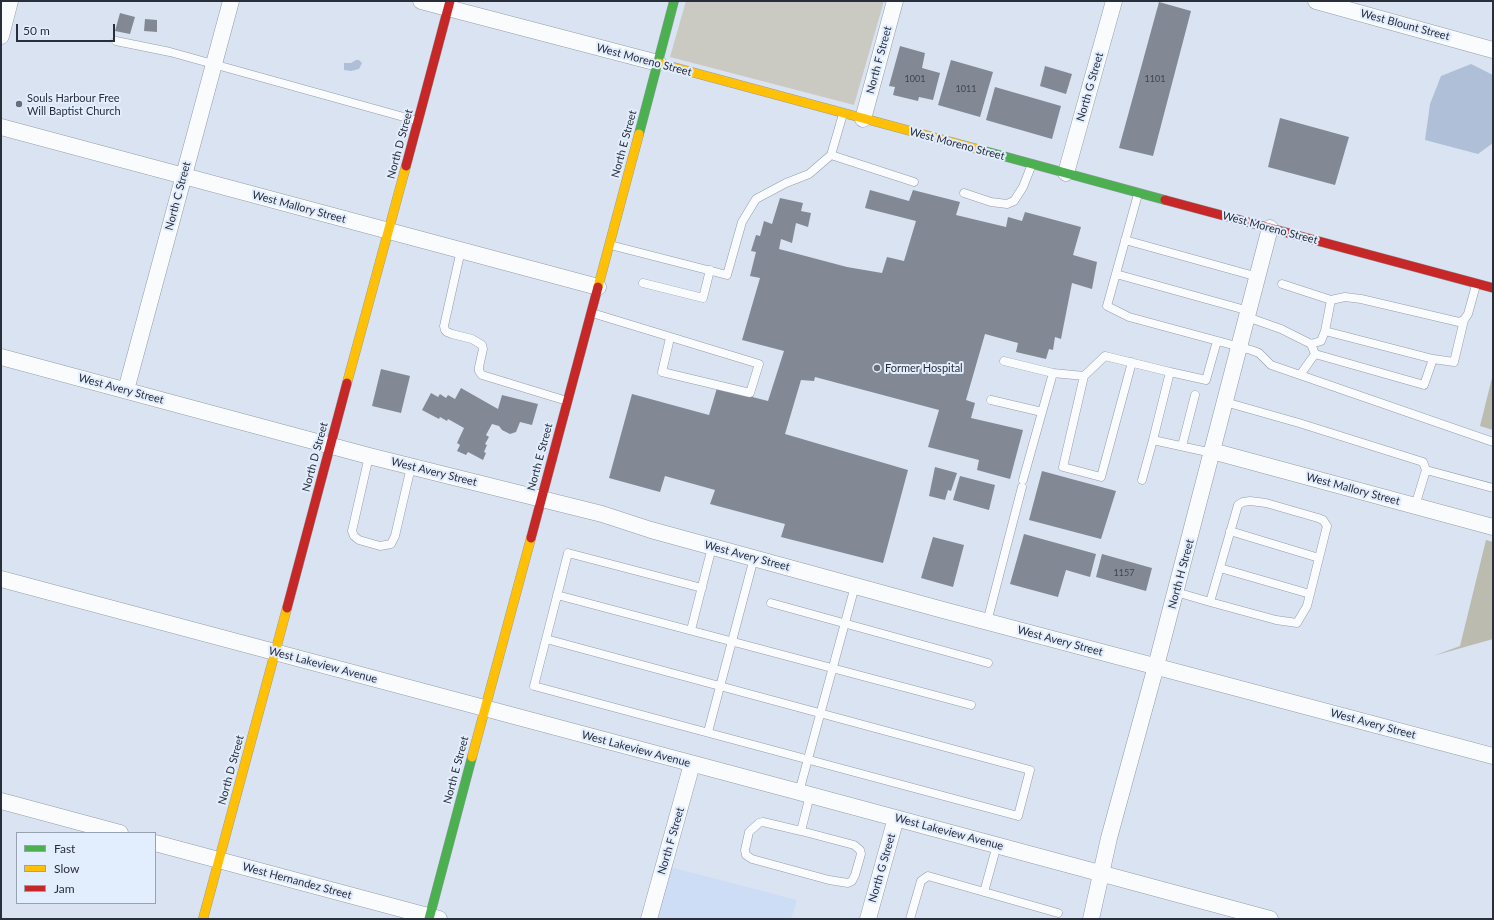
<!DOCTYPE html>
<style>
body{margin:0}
#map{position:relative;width:1494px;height:920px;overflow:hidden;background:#dae3f2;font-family:Lato,sans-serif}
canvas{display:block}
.frame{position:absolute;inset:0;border:2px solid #292f3a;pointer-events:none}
.legend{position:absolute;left:16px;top:832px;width:140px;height:72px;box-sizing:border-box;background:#e2edfe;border:1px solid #98a1b0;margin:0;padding:5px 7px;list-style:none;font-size:12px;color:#292f3a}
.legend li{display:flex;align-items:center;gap:8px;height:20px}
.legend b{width:20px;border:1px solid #98a1b0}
.scale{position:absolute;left:16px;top:24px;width:99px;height:18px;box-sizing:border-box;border:2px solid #292f3a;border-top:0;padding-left:5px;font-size:12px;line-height:14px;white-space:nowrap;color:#292f3a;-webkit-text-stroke:3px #e2edfe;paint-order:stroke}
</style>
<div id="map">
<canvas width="1494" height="920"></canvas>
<div class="frame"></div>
<ul class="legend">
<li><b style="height:5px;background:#4caf50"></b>Fast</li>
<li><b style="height:5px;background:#ffc107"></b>Slow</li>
<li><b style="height:5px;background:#c62828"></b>Jam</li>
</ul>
<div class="scale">50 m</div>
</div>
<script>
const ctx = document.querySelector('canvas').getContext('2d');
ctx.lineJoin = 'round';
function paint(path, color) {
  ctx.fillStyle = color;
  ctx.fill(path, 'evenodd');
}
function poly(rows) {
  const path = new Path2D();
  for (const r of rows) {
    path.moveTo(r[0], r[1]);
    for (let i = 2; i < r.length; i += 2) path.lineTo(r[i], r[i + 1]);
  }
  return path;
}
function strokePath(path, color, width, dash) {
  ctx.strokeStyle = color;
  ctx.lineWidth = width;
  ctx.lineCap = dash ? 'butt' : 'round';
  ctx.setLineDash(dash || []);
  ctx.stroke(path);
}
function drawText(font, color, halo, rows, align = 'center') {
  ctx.font = font + ' Lato,sans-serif';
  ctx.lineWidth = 4;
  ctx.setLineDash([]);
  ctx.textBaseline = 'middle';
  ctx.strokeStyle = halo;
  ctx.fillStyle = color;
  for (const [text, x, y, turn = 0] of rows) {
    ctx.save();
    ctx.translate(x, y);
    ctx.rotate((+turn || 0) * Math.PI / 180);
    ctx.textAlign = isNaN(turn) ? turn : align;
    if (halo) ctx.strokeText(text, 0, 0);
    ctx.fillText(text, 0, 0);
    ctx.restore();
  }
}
paint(poly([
 [670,867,797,900,791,919,656,919]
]), '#cdddf6');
paint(poly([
 [686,1,884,1,854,105,670,57]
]), '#cbcac2');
paint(poly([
 [1493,374,1493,430,1480,426],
 [1486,540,1493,542,1493,639,1433,656,1460,646]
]), '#bcbbb0');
paint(poly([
 [356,60,359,60,362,63,359,69,351,71,344,70,344,63,351,63],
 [1471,64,1493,75,1493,143,1478,154,1425,140,1430,104,1441,76]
]), '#afbfd8');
paint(poly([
 [1159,2,1191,11,1153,156,1119,148],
 [120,13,135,17,130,34,115,31],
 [145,19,157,20,157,32,144,31],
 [900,46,925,53,922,68,940,73,933,100,919,97,918,101,893,95,895,87,889,86],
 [951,60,993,72,980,117,938,105],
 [1045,66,1072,74,1066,94,1040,86],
 [995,87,1061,106,1052,139,986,120],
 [1280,118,1349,137,1335,185,1268,167],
 [870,190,909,201,913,190,960,202,956,215,1006,227,1008,217,1022,221,1025,212,1081,227,1073,255,1097,262,1092,289,1072,283,1061,339,1055,337,1053,350,1049,349,1046,359,1016,352,1018,343,985,334,966,400,975,403,971,418,1023,430,1010,479,977,470,979,460,928,447,939,410,815,377,814,381,801,380,785,434,908,470,883,563,781,537,785,524,710,504,715,490,665,476,660,492,609,478,632,394,709,415,717,388,768,401,784,351,742,340,760,278,750,276,756,252,751,251,756,235,760,236,764,221,772,224,780,198,803,203,801,211,811,213,808,227,796,223,792,243,781,239,779,249,847,267,882,273,887,257,904,261,916,221,865,208],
 [381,369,410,376,401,413,372,406],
 [461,388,498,409,502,395,538,404,532,425,520,422,516,432,510,434,502,430,499,426,492,424,486,435,489,437,485,444,487,445,484,452,486,453,483,460,468,452,466,455,457,451,460,445,457,443,464,428,448,419,447,421,440,417,439,419,422,410,431,393,438,397,440,394,446,398,448,395,455,399],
 [935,467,957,473,951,491,948,490,945,500,929,496],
 [1042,471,1116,491,1101,539,1029,520],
 [960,476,995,485,989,510,953,500],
 [1024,534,1096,554,1090,577,1066,570,1058,597,1010,584],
 [933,537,964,545,953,587,921,578],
 [1102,554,1152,568,1146,591,1096,577]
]), '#838994');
const lane = poly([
 [116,41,170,52,418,121],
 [831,155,914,182],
 [964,193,991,202,1007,204,1014,201,1023,187,1032,164],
 [1138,194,1107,306,1129,317,1251,350,1259,353,1271,365,1300,375,1315,354,1311,344],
 [1125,240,1258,277],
 [610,245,727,275,742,222,756,199,786,183,809,174,831,155,843,114],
 [461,250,446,317,444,326,445,330,447,332,452,334,472,339,482,345,483,349,479,367,479,371,482,375,567,401],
 [1116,274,1249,311],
 [643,283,703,298,710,270],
 [1282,284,1331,300],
 [592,313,759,364,750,393,662,372,670,338],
 [1247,317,1281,329,1311,344,1321,341,1325,331,1331,300,1345,297,1361,299,1459,322,1464,320,1468,314,1476,285],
 [1325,331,1433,359,1454,362,1464,320],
 [1315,354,1424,385,1433,359],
 [1004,361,1053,373,1023,480],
 [1053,373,1084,376,1105,356,1170,372],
 [1300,375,1493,442],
 [1084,376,1063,467,1101,477,1132,362],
 [991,400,1042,412],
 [1225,402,1299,423,1423,462,1426,470,1415,506],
 [1182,446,1195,395],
 [1212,451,1203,451,1153,440,1170,372,1206,380,1217,341],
 [369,456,352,531,354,536,359,540,380,546,391,544,395,536,411,467],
 [1426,470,1493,488],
 [1142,480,1153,440],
 [1230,531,1319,558],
 [1220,568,1310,594],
 [1176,592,1210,602,1276,620,1297,623,1307,606,1327,526,1323,520,1318,518,1266,503,1250,501,1243,502,1238,505,1210,602],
 [557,595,971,705],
 [771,603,988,663],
 [987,622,1022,487],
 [691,630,712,547],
 [546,639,1030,770,1018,816,534,686,568,553,702,588],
 [708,732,754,558],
 [799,792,855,586],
 [801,831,854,845,860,850,861,854,855,875,852,881,848,883,829,880,752,859,746,855,745,850,749,832,759,823,763,822,801,831,810,795],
 [984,892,997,845],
 [910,919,921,881,928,876,1058,913]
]);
const street = poly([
 [421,1,658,63],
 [1316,1,1493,50],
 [1,36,10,1],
 [863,119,895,1],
 [1,127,598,287],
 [1066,173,1114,1],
 [1,357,369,456,602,514,651,530,943,610,1493,756],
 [126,390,231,1],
 [1212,451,1493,527],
 [1,579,799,792,1270,919],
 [1,801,120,833],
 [155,843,439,919],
 [649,919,692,764],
 [868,919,896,818],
 [1091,919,1109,838,1156,666,1270,228]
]);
const fast = poly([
 [639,134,674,1],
 [981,150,1165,200],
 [429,919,472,757]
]);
const slow = poly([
 [658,63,981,150],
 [598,287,639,134],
 [347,383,406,166],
 [472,757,531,538],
 [203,919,287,608]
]);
const jam = poly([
 [406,166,450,1],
 [1165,200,1493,288],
 [531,538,598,287],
 [287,608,347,383]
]);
strokePath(lane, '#959ca7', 9);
strokePath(street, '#959ca7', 17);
strokePath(fast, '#959ca7', 10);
strokePath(slow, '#959ca7', 10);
strokePath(jam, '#959ca7', 10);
strokePath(lane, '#f9fbfd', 8);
strokePath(street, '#f9fbfd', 16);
strokePath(fast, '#4caf50', 9);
strokePath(slow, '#ffc107', 9);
strokePath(jam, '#c62828', 9);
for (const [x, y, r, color] of [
 [19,104,4,"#676e7a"],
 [877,368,4,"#676e7a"]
]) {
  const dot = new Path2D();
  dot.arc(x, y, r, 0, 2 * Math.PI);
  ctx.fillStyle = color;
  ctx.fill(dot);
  strokePath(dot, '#e2edfe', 1.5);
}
drawText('9px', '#404650', null, [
 ["1001",915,79],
 ["1101",1155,79],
 ["1011",966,89],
 ["1157",1124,573]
]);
drawText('11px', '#292f3a', '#e2edfe', [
 ["West Blount Street",1405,25,15],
 ["West Moreno Street",644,60,15],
 ["North F Street",879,60,-75],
 ["North G Street",1090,87,-74],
 ["North D Street",400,144,-75],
 ["North E Street",624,144,-75],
 ["West Moreno Street",957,144,15],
 ["North C Street",178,196,-75],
 ["West Mallory Street",299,207,15],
 ["West Moreno Street",1270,228,15],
 ["West Avery Street",121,389,15],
 ["North D Street",315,457,-75],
 ["North E Street",540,457,-75],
 ["West Avery Street",434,472,14],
 ["West Mallory Street",1353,489,15],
 ["West Avery Street",747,556,15],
 ["North H Street",1181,574,-75],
 ["West Avery Street",1060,641,15],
 ["West Lakeview Avenue",323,665,15],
 ["West Avery Street",1373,724,15],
 ["West Lakeview Avenue",636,749,15],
 ["North D Street",231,770,-75],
 ["North E Street",456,770,-75],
 ["West Lakeview Avenue",949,832,15],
 ["North F Street",671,841,-74],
 ["North G Street",882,868,-74],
 ["West Hernandez Street",297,881,15]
]);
drawText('11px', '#292f3a', '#e2edfe', [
 ["Souls Harbour Free",27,98],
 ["Will Baptist Church",27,111],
 ["Former Hospital",885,368]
], 'left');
</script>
